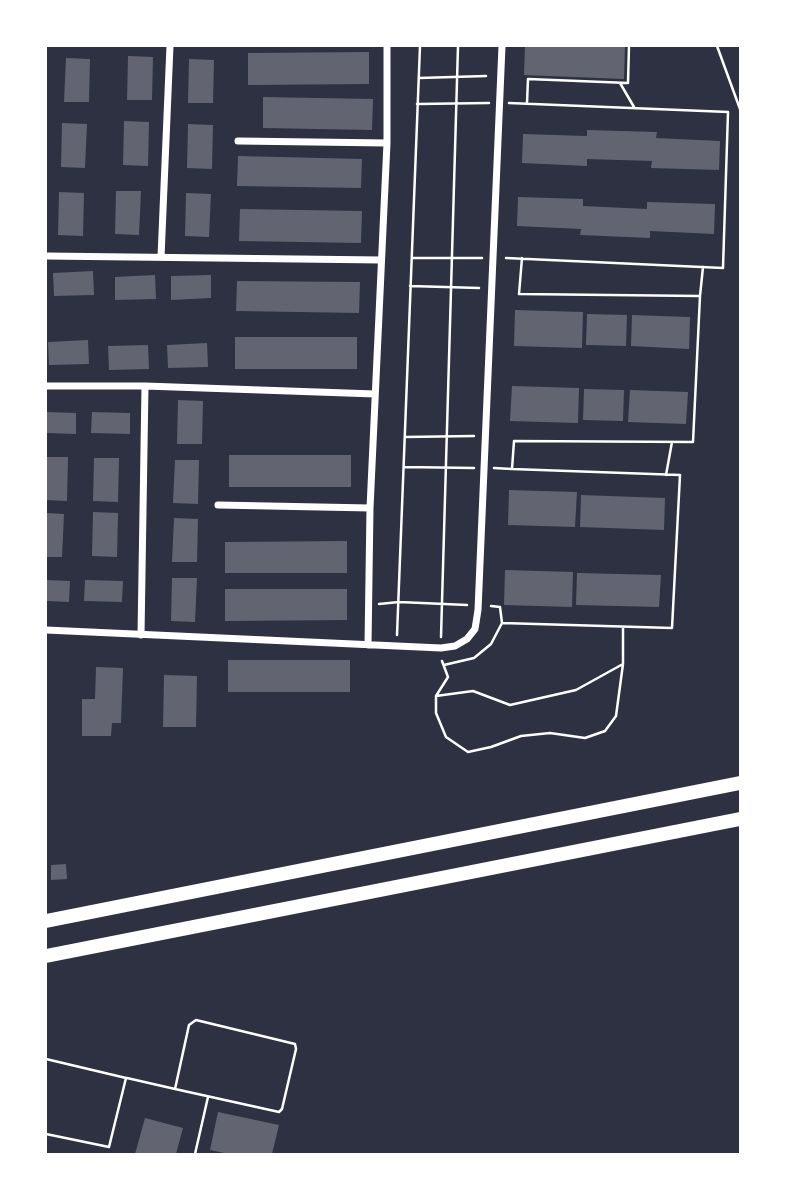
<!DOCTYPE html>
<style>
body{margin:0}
#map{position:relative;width:786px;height:1200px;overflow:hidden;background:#2d3142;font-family:"PT Sans Narrow",sans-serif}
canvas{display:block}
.frame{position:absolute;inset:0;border:47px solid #fff;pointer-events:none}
</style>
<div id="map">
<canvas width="786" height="1200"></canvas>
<div class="frame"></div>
</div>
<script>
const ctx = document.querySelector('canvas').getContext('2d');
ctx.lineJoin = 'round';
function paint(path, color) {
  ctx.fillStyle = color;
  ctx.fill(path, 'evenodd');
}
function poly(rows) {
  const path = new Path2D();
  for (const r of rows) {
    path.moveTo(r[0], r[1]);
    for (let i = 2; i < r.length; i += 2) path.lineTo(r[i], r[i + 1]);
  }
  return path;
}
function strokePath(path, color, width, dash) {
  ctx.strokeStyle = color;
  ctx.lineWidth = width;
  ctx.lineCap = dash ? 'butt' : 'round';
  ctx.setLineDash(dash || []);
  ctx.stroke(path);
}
paint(poly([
 [525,46,625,46,624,79,524,75],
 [369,52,369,84,248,85,248,53],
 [128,56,153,57,152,100,127,100],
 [66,58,90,59,89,102,64,102],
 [189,59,214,60,213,103,188,103],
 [263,97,373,99,372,130,263,128],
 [124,121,149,122,148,166,123,165],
 [62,123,87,124,85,168,61,167],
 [188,124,213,125,212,169,187,168],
 [587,130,657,132,656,138,720,141,719,170,651,168,652,161,587,159,587,166,522,163,523,134,587,136],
 [238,156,362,159,361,188,237,186],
 [116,191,141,191,139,235,115,234],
 [59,192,84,193,83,236,58,235],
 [186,193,211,194,209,237,185,236],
 [518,197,583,199,583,206,647,209,647,202,715,204,714,234,650,231,650,238,580,235,581,229,517,226],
 [240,209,362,211,361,243,239,241],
 [93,271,94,295,54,296,53,273],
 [155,275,156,299,115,300,115,277],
 [211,275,211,298,171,300,171,276],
 [237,281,360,282,359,313,236,311],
 [515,310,583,312,582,348,514,346],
 [587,314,627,315,626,346,586,345],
 [632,315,690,317,689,349,631,346],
 [235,337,357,337,357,369,235,369],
 [88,340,89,364,49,365,48,342],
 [207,343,208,367,168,368,167,345],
 [148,345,149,369,109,370,108,346],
 [512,386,579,388,578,423,510,421],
 [584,389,624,390,623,421,583,420],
 [630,390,688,392,686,424,628,422],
 [178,400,203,401,202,444,177,444],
 [46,412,76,413,76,434,46,433],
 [92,412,130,413,130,434,91,433],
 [229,455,351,455,351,487,229,487],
 [46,457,68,457,67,501,46,500],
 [94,458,119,458,118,502,93,501],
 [175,460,199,460,198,504,173,503],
 [509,490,577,492,575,527,508,525],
 [581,495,665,498,664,530,580,527],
 [93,512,118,513,117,557,92,556],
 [46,513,64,514,62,557,46,557],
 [174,518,198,519,197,562,172,562],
 [347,541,347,573,225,573,225,542],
 [505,570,573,572,572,607,504,605],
 [577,573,661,575,659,607,576,605],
 [172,578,197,578,195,622,171,621],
 [46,580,70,581,69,602,46,601],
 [85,580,123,581,122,602,84,601],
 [225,589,347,589,347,620,225,621],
 [228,660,350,660,350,692,228,692],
 [96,667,123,668,121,723,112,723,111,736,82,736,82,699,95,699],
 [164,675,197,676,196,727,163,727],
 [66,864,67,879,51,880,51,865],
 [218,1112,279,1125,272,1154,229,1154,210,1150],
 [145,1118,183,1128,176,1154,135,1154]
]), '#626471');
strokePath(poly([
 [717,46,740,109],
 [419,78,486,76],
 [620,83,634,107],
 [527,103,528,79,628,83,629,46],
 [417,104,489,103],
 [412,258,482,258],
 [506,258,723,268,728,112,509,103],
 [522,258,519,294,700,296,703,267],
 [410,286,479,288],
 [405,437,474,436],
 [404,467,474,468],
 [494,468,512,469],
 [666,475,672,442],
 [379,604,399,602,467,605],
 [502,623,672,628,680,475,512,469,514,441,693,442,700,296],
 [397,635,420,46],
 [441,637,458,46],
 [442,661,448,677,436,696,436,713,446,737,468,752,491,747,521,736,550,733,585,738,605,731,616,716,623,664,623,627],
 [444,665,474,658,491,644,502,623,500,607,491,606],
 [436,696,473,691,510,705,576,690,623,664],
 [196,1020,295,1044,296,1049,282,1109,279,1112,175,1089,189,1025,196,1020],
 [46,1059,126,1078,109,1147,46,1134],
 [127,1078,175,1089],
 [195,1154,208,1097]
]), '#fff', 2.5);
strokePath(poly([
 [238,141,387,143],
 [46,256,381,260],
 [161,257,170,46],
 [46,386,145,386,375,394],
 [218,505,370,508],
 [46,630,441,648,455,646,467,639,475,629,478,610,502,46],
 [141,635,145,386],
 [368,645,370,508,387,143,387,46]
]), '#fff', 7);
strokePath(poly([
 [46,921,740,783],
 [46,956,740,819]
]), '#fff', 14);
</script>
